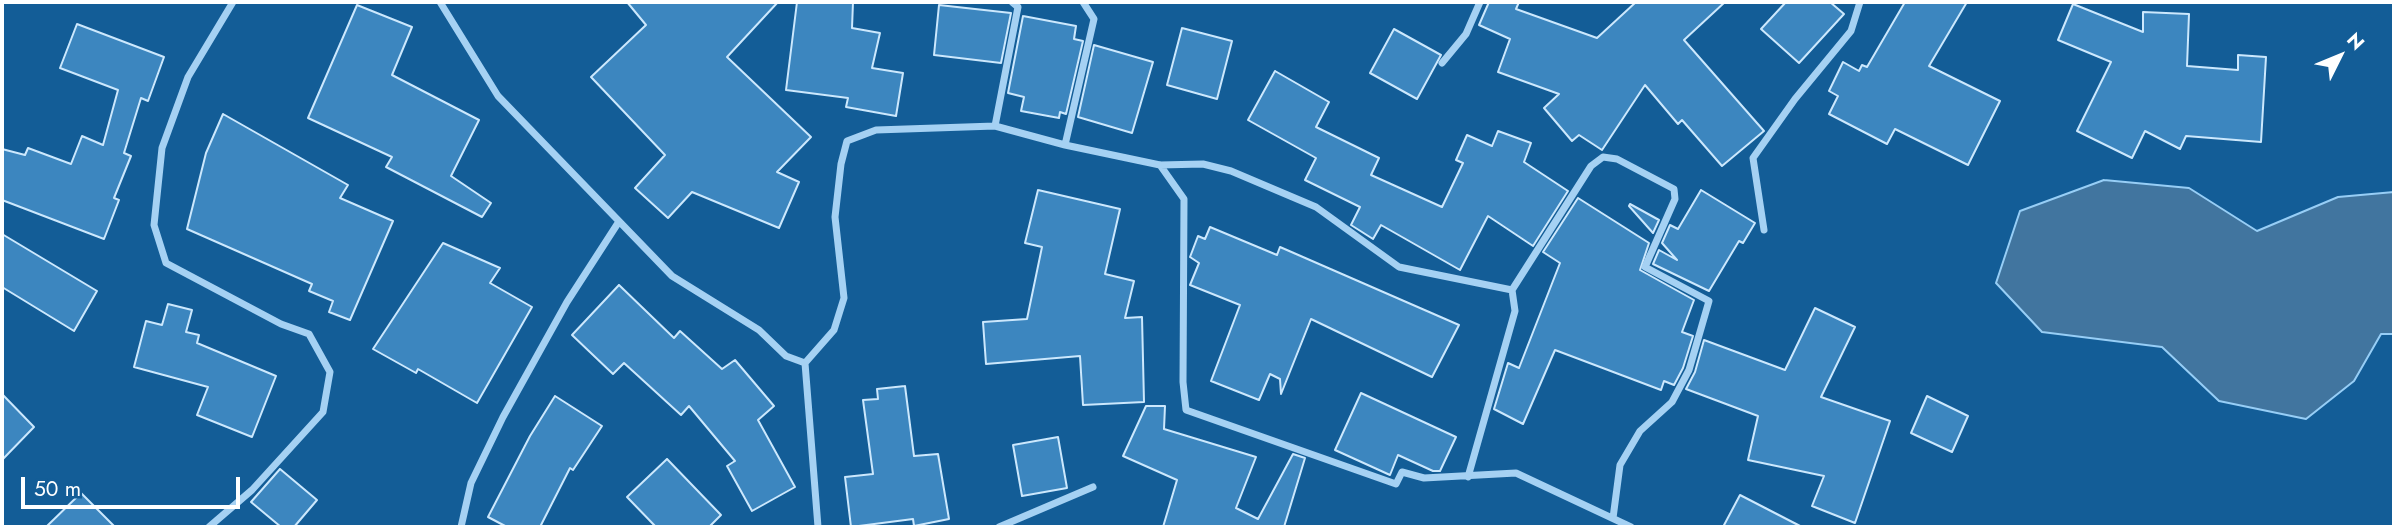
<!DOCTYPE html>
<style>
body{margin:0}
#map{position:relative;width:2396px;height:529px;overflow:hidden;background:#135d97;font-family:Jost,sans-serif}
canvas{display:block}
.frame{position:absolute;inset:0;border:4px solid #fff;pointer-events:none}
.north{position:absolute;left:2305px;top:21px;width:70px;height:70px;-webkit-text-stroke:5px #135d97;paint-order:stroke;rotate:47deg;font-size:19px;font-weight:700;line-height:28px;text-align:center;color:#fff}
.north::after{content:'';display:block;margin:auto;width:24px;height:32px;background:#fff;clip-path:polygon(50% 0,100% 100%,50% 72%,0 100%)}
.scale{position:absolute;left:21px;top:477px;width:219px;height:32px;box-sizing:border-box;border:4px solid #fff;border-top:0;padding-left:9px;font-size:21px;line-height:24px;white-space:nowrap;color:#fff;-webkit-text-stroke:5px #135d97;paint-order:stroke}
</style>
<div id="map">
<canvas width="2396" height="529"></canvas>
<div class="frame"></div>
<div class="north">N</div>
<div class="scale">50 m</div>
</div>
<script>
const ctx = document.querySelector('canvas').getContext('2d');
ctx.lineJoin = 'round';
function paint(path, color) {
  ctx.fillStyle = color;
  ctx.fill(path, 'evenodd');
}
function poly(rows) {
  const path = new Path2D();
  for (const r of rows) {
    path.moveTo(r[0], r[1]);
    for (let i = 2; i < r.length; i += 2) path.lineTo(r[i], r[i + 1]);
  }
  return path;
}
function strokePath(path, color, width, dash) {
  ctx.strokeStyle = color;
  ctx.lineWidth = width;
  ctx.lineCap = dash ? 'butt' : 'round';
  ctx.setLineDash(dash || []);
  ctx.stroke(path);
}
const water = poly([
 [2104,180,2189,188,2257,231,2338,197,2394,192,2394,334,2381,334,2354,381,2306,419,2219,401,2162,347,2042,332,1996,283,2020,211,2104,180]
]);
paint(water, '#41759f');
strokePath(water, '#97cef6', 2);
const building = poly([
 [627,2,778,2,727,57,811,137,777,172,799,182,779,228,692,192,668,218,635,188,665,155,591,77,646,25,627,2],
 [797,2,853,2,852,28,880,33,872,68,903,73,896,116,846,107,848,98,786,90,797,2],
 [1489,2,1519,2,1516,9,1597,38,1636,2,1725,2,1684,40,1764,131,1722,166,1682,120,1678,124,1645,85,1602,150,1579,135,1572,141,1544,108,1559,94,1498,72,1510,39,1479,25,1489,2],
 [1786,2,1830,2,1844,14,1799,63,1761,29,1786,2],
 [1905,2,1967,2,1929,66,2000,101,1968,165,1895,129,1887,144,1829,114,1838,96,1829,91,1843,62,1859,71,1862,65,1867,67,1905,2],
 [2073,4,2143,32,2143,12,2189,14,2187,66,2238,70,2238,55,2266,57,2261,142,2186,136,2180,149,2145,131,2132,158,2077,131,2111,62,2058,40,2073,4],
 [357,5,412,27,392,75,479,120,451,176,491,203,482,217,386,167,392,157,308,118,357,5],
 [939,5,1011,13,1001,63,934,55,939,5],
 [1023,16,1076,26,1074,39,1083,41,1066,114,1060,112,1059,118,1021,111,1024,97,1008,93,1023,16],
 [77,24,164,57,148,101,141,98,124,153,131,156,114,198,119,200,104,239,2,200,2,149,25,155,28,148,71,164,82,136,103,145,118,90,60,68,77,24],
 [1182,28,1232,41,1217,99,1167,85,1182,28],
 [1394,29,1441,55,1417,99,1370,73,1394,29],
 [1094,45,1153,62,1132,133,1078,117,1094,45],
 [1275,71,1329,102,1316,127,1379,158,1371,175,1442,207,1463,163,1456,160,1467,135,1492,146,1498,131,1531,143,1524,162,1568,191,1533,246,1488,216,1460,270,1381,225,1373,239,1351,225,1360,207,1305,180,1316,158,1248,120,1275,71],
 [223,114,348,185,340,198,393,221,350,320,329,312,333,301,309,291,312,284,187,229,206,153,223,114],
 [1038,190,1120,209,1105,274,1134,281,1125,318,1142,317,1144,402,1083,405,1080,356,986,364,983,322,1027,319,1042,247,1025,243,1038,190],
 [1701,190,1755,223,1743,243,1739,241,1709,291,1653,264,1659,250,1677,260,1662,243,1670,225,1678,229,1701,190],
 [1578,198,1649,243,1640,270,1694,300,1682,332,1693,336,1683,368,1674,385,1664,381,1661,390,1555,350,1523,424,1494,409,1508,363,1519,368,1560,263,1543,252,1578,198],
 [1630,204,1659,220,1653,233,1629,206,1630,204],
 [1210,227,1277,255,1280,247,1459,325,1432,377,1311,319,1281,394,1280,379,1270,374,1259,400,1211,381,1240,305,1190,285,1199,263,1190,257,1198,236,1205,239,1210,227],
 [2,234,97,291,74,331,2,287,2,234],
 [443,243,500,268,490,283,532,307,477,403,418,369,416,373,373,349,443,243],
 [619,285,674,338,680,331,722,369,735,360,774,406,758,420,795,487,752,511,727,466,735,461,689,406,681,415,624,363,613,374,572,335,619,285],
 [168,304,192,310,186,332,199,335,197,343,276,376,252,437,197,415,208,387,134,367,146,321,162,325,168,304],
 [1815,308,1855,327,1821,397,1890,421,1855,523,1812,506,1824,476,1748,460,1758,416,1686,389,1695,372,1704,340,1785,370,1815,308],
 [905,386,914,456,938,454,949,519,914,526,913,519,851,527,845,477,873,474,863,400,878,399,877,389,905,386],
 [1361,393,1456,437,1440,471,1433,471,1398,455,1390,475,1335,450,1361,393],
 [2,394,34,427,2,460,2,394],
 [555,396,602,426,573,470,570,468,540,527,507,527,488,517,530,436,555,396],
 [1927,396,1968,416,1952,452,1911,433,1927,396],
 [1146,406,1165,406,1164,429,1256,457,1236,508,1258,519,1293,454,1305,458,1284,527,1163,527,1177,480,1123,456,1146,406],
 [1058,437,1067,488,1022,496,1013,445,1058,437],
 [667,459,721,515,709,527,656,527,627,497,667,459],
 [280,469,317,500,294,527,281,527,251,502,280,469],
 [81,493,115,527,46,527,81,493],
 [1740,495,1802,527,1723,527,1740,495]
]);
paint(building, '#3c86bf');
strokePath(building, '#cce8fd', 2);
strokePath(poly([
 [440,2,498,96,672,276,759,330,786,356,805,363],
 [1442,63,1466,34,1480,2],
 [995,126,1018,7,1012,2],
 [1065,145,1094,19,1083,2],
 [1160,165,1184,199,1183,382,1186,410,1396,484,1402,472,1424,478,1516,473,1631,527],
 [1764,230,1753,158,1795,99,1851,31,1860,2],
 [1512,290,1591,166,1603,157,1617,159,1674,189,1675,199,1645,267,1709,301,1689,370,1672,402,1640,431,1620,465,1613,518],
 [209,527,252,490,323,412,330,372,309,334,281,324,166,263,154,225,162,148,188,77,233,2],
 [461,527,471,483,503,417,567,302,618,223],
 [818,527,805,363,834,330,844,298,835,217,841,164,847,141,876,130,995,126,1065,145,1160,165,1203,164,1231,171,1316,207,1399,267,1512,290,1515,311,1468,477],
 [999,527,1093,487]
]), '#a5d1f3', 7);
</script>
